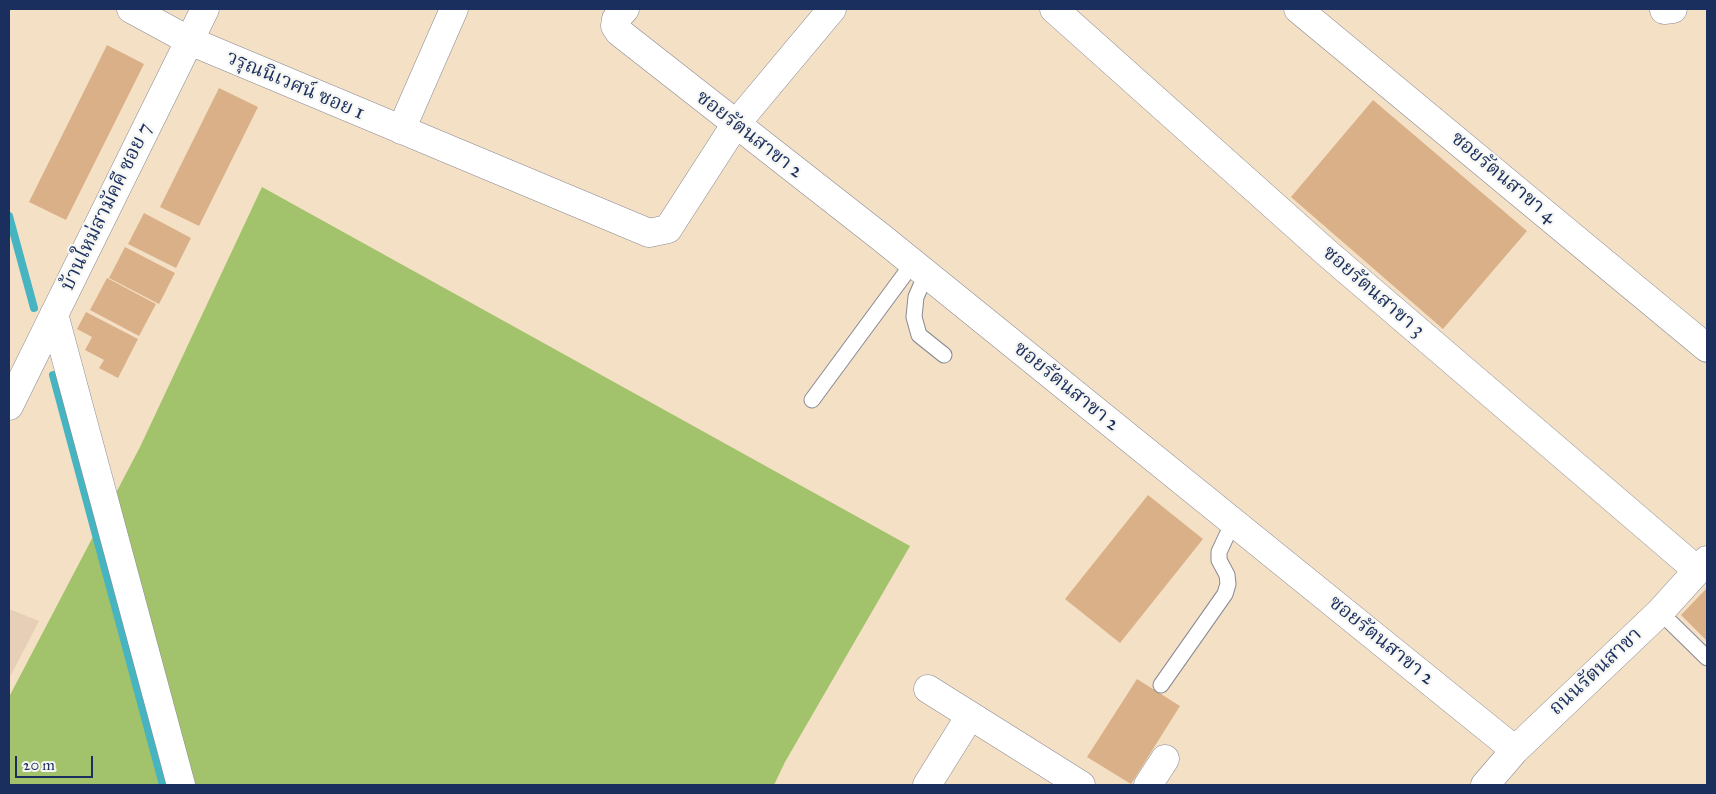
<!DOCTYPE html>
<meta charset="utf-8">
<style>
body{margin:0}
#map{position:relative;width:1716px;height:794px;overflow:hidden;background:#f4e0c5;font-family:"IM FELL Great Primer",serif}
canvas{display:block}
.frame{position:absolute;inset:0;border:10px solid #1b2f5e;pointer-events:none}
.scale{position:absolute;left:15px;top:756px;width:78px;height:22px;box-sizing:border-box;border:2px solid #1b2f5e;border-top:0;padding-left:6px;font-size:15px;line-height:18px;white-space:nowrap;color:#1b2f5e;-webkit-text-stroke:4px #f6f6f2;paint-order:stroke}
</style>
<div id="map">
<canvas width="1716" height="794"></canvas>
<div class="frame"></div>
<div class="scale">20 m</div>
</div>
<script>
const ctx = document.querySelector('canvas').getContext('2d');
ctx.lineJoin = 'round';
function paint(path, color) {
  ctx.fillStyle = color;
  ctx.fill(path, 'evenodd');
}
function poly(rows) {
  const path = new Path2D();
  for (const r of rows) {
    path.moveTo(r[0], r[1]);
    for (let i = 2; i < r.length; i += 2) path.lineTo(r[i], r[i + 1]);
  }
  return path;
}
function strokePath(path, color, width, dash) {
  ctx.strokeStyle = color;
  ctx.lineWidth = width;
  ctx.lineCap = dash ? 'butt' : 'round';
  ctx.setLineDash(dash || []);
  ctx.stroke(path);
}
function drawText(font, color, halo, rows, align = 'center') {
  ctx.font = font + ' "IM FELL Great Primer","Noto Serif Thai",serif';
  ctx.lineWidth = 4.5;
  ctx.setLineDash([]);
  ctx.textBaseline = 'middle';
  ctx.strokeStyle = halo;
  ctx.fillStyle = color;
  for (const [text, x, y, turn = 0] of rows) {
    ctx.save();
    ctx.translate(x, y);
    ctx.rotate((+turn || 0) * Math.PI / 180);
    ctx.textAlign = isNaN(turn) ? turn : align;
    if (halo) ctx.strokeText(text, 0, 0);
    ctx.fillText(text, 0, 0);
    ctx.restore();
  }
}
paint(poly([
 [9,609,39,621,9,679]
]), '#e7cfb7');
paint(poly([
 [262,187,910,546,785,762,774,785,9,785,9,697,140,447]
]), '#a2c36b');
strokePath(poly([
 [9,216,34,308],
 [53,375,163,785]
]), '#46b5c1', 8);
paint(poly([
 [107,45,144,64,66,220,29,202],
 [219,88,258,107,199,226,160,207],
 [1373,100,1527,231,1443,329,1291,197],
 [144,213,191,238,176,268,128,244],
 [125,247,175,273,159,304,109,278],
 [107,278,156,304,139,336,90,310],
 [86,312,138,339,118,378,99,368,104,360,85,350,92,337,77,329],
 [1148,495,1203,539,1120,643,1065,599],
 [1707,588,1707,641,1681,615],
 [1137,679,1180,706,1131,784,1087,757]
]), '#dab088');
const service = poly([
 [926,274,916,297,914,317,919,335,944,355],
 [812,400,913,263],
 [1660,612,1707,658],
 [1161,685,1225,594,1228,584,1227,575,1219,560,1219,552,1233,522]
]);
const minor = poly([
 [131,9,190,41,649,233,668,229,735,125,832,9],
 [625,9,616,19,615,26,619,32,882,238,1515,750],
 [1054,9,1327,253,1697,570],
 [1298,9,1707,348],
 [1664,10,1673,9],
 [401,130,454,9],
 [54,314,181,785],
 [9,406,205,9],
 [928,689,1081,785],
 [927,785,970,716],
 [1148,785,1165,759],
 [1485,785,1515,750,1660,612,1707,560]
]);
strokePath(service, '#888892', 17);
strokePath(minor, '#888892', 29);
strokePath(service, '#fff', 15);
strokePath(minor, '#fff', 28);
drawText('20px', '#1b2f5e', '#f6f6f2', [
 ["วรุณนิเวศน์ ซอย 1",295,86,23],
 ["ซอยรัตนสาขา 2",749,135,38],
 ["ซอยรัตนสาขา 4",1503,178,40],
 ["บ้านใหม่สามัคคี ซอย 7",107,207,-64],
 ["ซอยรัตนสาขา 3",1373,292,41],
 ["ซอยรัตนสาขา 2",1066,387,39],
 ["ซอยรัตนสาขา 2",1381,641,39],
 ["ถนนรัตนสาขา",1596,672,-43]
]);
</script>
